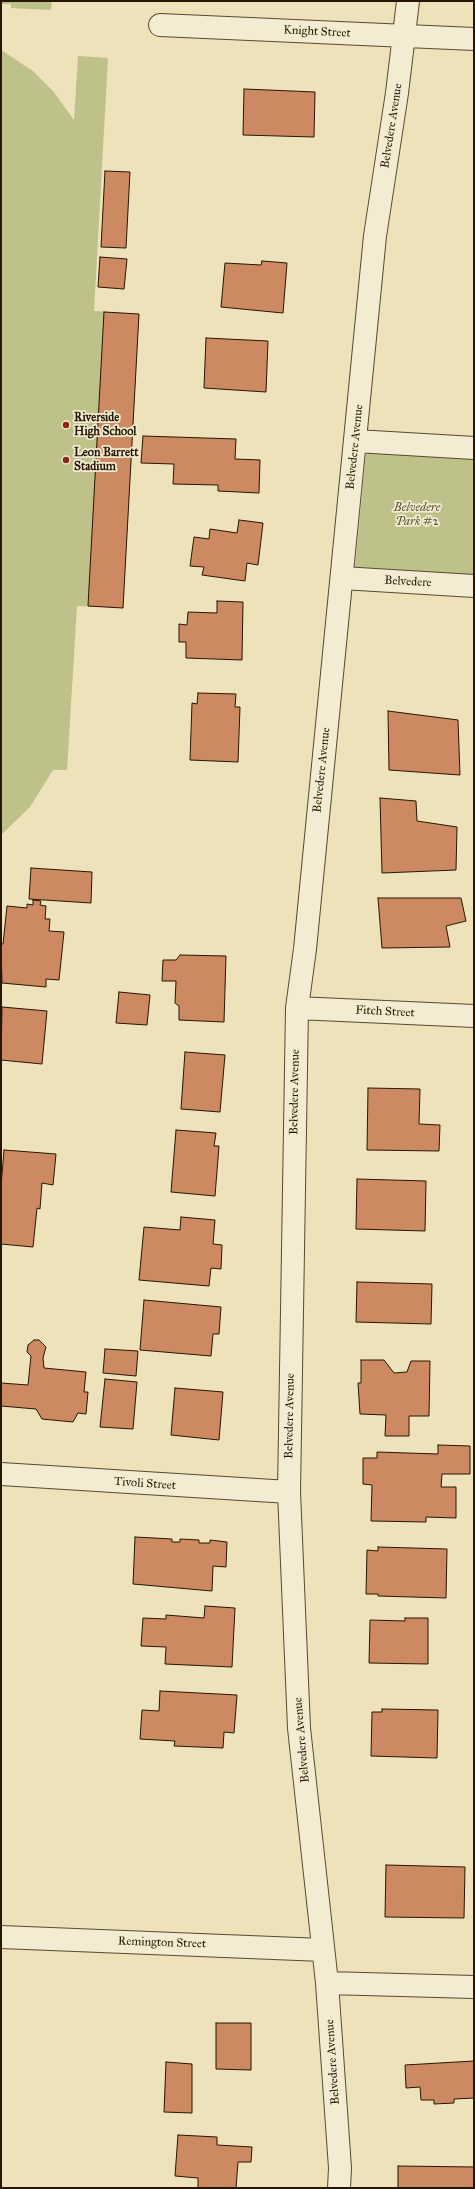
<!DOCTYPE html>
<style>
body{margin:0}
#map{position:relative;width:475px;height:2189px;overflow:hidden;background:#ede2b9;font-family:"IM FELL Great Primer",serif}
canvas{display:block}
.frame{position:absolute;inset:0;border:2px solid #261602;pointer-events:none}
</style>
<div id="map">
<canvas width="475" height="2189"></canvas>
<div class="frame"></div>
</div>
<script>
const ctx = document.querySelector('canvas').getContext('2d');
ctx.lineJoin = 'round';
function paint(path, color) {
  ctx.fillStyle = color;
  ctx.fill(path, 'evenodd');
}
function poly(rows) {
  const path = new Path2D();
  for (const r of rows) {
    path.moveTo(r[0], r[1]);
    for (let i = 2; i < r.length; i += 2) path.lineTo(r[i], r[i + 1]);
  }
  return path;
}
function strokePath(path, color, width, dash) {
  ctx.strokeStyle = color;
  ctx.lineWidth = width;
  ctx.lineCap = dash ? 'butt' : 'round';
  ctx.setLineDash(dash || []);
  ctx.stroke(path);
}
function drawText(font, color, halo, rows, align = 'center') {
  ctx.font = font + ' "IM FELL Great Primer",serif';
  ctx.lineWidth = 3.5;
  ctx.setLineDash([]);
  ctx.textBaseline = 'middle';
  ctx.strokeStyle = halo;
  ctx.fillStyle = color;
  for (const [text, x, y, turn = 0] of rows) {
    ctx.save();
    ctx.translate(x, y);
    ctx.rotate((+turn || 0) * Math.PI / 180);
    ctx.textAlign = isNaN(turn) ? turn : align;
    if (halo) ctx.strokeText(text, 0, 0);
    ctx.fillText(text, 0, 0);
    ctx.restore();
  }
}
paint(poly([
 [1,1,52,1,51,10,11,8,11,4,1,4],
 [1,50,33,71,53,91,74,120,78,56,108,58,94,311,139,314,123,608,77,606,67,770,53,770,30,807,1,835],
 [367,443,474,455,474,576,355,567]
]), '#bfc18a');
const building = poly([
 [244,89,315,92,314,137,243,135,244,89],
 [105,171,130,172,126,248,101,247,105,171],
 [100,257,127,259,124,289,98,287,100,257],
 [262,261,287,263,283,313,221,307,225,263,261,265,262,261],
 [104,312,139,314,123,608,88,606,104,312],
 [206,338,268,341,266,392,204,388,206,338],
 [143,436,236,439,235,459,260,460,259,493,218,491,218,485,173,484,174,464,141,463,143,436],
 [239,520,263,523,258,565,247,563,245,581,202,575,204,567,190,566,194,537,209,539,210,529,237,533,239,520],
 [217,601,243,602,242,660,186,658,186,642,179,642,179,624,187,625,188,612,217,613,217,601],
 [198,693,236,694,235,707,240,707,238,762,190,760,192,703,197,704,198,693],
 [388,711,458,720,460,775,389,770,388,711],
 [380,798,416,801,417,821,457,827,456,870,382,873,380,798],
 [31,868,92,872,91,903,29,899,31,868],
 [378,898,461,898,466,921,446,926,450,947,382,948,378,898],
 [33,900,41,901,40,905,46,906,45,919,50,919,49,931,64,932,59,980,46,979,46,987,2,983,1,944,3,944,7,906,27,908,27,904,33,905,33,900],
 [180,955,226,956,224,1022,179,1020,179,1006,175,1003,176,981,162,981,163,960,176,960,180,955],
 [119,992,150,995,147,1025,116,1023,119,992],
 [2,1007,47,1011,42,1064,1,1060,2,1007],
 [185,1052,225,1055,220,1112,181,1109,185,1052],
 [368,1088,420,1089,419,1124,440,1125,439,1151,367,1150,368,1088],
 [176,1130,216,1133,214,1146,219,1146,215,1196,171,1192,176,1130],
 [4,1150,56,1154,53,1185,42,1183,40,1209,37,1208,33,1247,1,1244,1,1186,4,1150],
 [357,1179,426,1181,425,1231,356,1229,357,1179],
 [181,1217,215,1220,213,1244,222,1245,221,1269,211,1268,209,1286,139,1280,144,1227,180,1230,181,1217],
 [357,1282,432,1284,431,1324,356,1322,357,1282],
 [144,1300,221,1307,219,1334,213,1334,211,1356,140,1350,144,1300],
 [34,1340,39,1340,46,1347,43,1358,44,1368,86,1372,84,1392,88,1392,86,1414,78,1413,73,1422,42,1419,36,1409,1,1406,1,1383,28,1385,31,1356,27,1352,28,1345,34,1340],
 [105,1349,138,1351,136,1376,103,1373,105,1349],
 [361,1360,384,1360,394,1373,407,1372,411,1361,430,1361,429,1416,409,1416,409,1436,385,1436,386,1415,360,1414,358,1383,361,1383,361,1360],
 [105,1379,137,1382,133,1429,100,1427,105,1379],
 [175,1388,223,1392,219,1440,171,1435,175,1388],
 [438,1445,470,1446,470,1474,442,1474,441,1487,456,1487,456,1518,426,1517,426,1522,371,1521,372,1485,363,1484,363,1458,377,1458,377,1452,438,1454,438,1445],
 [135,1537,172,1539,172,1542,180,1542,180,1539,199,1540,199,1543,210,1543,210,1540,227,1542,226,1567,213,1566,212,1591,133,1584,135,1537],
 [378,1547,447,1549,446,1598,378,1596,378,1594,366,1594,367,1550,378,1551,378,1547],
 [205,1606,235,1608,232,1667,165,1664,166,1647,141,1646,143,1618,166,1619,166,1615,204,1618,205,1606],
 [405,1618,428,1618,428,1664,369,1663,370,1620,405,1621,405,1618],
 [160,1691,237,1695,234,1733,224,1732,223,1748,174,1746,175,1741,140,1739,142,1710,159,1711,160,1691],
 [382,1709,438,1710,437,1758,371,1756,372,1712,382,1712,382,1709],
 [386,1865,465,1867,464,1918,385,1917,386,1865],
 [216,2023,251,2023,251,2070,216,2069,216,2023],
 [474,2061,474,2098,454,2099,454,2103,434,2104,434,2100,421,2100,420,2087,406,2088,405,2065,474,2061],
 [166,2062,192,2064,192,2113,164,2112,166,2062],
 [178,2135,217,2137,217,2145,252,2147,251,2162,238,2162,236,2188,198,2188,198,2178,175,2176,178,2135],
 [398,2166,474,2167,474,2188,398,2188,398,2166]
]);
paint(building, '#cd8961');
strokePath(building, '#261602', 1);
const minor = poly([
 [160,25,474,39],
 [356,441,474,448],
 [342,578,474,586],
 [297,1008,474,1016],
 [1,1474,289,1492],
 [1,1937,323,1950],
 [327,1983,474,1987],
 [339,2188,340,2168,327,1983,299,1728,289,1492,297,1008,305,949,375,236,397,93,408,1]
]);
strokePath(minor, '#584930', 24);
strokePath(minor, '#f3ecd2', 22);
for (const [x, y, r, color] of [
 [66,425,4,"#8f2418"],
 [66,460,4,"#8f2418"]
]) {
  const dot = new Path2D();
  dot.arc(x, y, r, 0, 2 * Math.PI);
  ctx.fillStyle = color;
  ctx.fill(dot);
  strokePath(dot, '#f3ecd2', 1.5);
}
drawText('12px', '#261602', '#f3ecd2', [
 ["Knight Street",317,32,3],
 ["Belvedere Avenue",392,126,-81],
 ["Belvedere Avenue",355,447,-84],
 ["Belvedere",408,582,3],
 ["Belvedere Avenue",322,770,-84],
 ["Fitch Street",385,1012,3],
 ["Belvedere Avenue",295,1092,-89],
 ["Belvedere Avenue",290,1416,-89],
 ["Tivoli Street",145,1484,4],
 ["Belvedere Avenue",302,1740,-95],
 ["Remington Street",162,1943,2],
 ["Belvedere Avenue",333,2062,-94]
]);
drawText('bold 12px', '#261602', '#f3ecd2', [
 ["Riverside",74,418],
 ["High School",74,432],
 ["Leon Barrett",74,453],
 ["Stadium",74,467]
], 'left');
drawText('italic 12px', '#5c5232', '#f3ecd2', [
 ["Belvedere",417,508],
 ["Park #2",417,522]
]);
</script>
